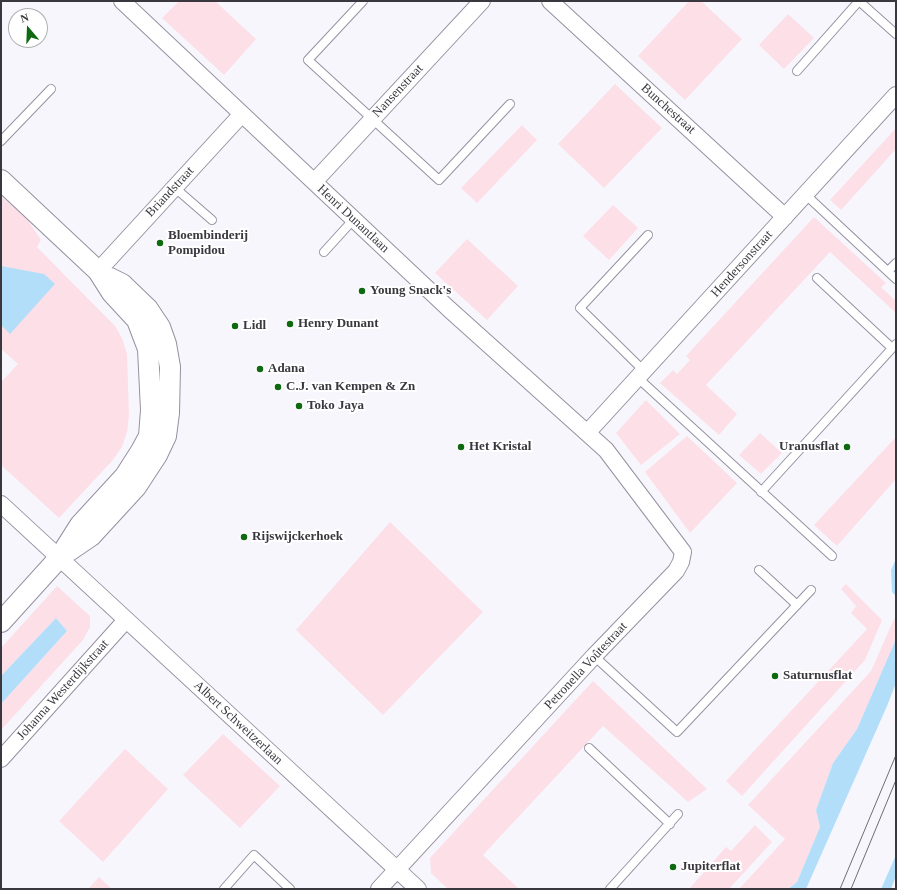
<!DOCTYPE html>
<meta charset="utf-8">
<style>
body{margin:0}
#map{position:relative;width:897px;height:890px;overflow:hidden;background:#f8f6fd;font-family:"Times New Roman",serif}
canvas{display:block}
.frame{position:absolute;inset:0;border:2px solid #3a383e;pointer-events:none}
.north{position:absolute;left:8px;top:8px;width:40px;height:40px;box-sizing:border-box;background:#fff;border:1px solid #b0afb2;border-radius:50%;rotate:341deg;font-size:11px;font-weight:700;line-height:16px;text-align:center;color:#3a383e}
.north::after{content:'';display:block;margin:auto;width:14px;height:18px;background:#0e6911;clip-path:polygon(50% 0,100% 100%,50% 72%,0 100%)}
</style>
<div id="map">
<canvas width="897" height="890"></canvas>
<div class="frame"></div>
<div class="north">N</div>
</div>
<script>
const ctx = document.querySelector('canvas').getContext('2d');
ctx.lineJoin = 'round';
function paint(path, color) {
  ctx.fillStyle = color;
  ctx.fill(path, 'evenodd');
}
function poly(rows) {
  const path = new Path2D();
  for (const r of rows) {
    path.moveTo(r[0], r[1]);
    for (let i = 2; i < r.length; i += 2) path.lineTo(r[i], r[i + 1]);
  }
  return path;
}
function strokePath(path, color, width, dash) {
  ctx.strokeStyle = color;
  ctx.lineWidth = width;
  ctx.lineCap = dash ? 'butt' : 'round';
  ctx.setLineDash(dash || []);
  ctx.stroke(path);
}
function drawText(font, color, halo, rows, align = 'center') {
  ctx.font = font + ' "Times New Roman",serif';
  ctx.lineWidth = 4;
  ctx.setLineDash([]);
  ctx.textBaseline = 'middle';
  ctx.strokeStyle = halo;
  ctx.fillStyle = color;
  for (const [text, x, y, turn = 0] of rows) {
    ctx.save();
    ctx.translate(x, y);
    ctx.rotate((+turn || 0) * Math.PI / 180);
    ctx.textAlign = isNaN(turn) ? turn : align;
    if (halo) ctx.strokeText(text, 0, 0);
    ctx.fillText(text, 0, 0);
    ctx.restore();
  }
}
paint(poly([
 [179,1,215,1,256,39,224,75,162,18],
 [689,1,701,1,742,39,685,100,638,56],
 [788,14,814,38,784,69,759,45],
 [615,84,662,128,604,188,558,144],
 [522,125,537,140,477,203,461,188],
 [896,128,896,149,841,210,830,200],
 [1,196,27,219,41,240,37,247,115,326,122,338,127,354,129,416,127,432,122,447,112,461,59,518,1,465,1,382,18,364,1,349],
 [613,205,638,228,609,260,583,236],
 [814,217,886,283,881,287,896,301,896,313,830,252,706,385,737,414,719,435,660,383,673,370,677,374,690,360,686,356],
 [467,239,518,286,487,320,435,273],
 [646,400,680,434,641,465,616,433],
 [760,433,782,453,761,474,739,455],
 [687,436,737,483,690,533,645,472],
 [896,437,896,479,837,546,814,525],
 [390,522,483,612,383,715,296,630],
 [846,584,882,620,865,660,742,796,726,781,867,629,851,613,856,606,841,589],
 [57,586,90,616,90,627,83,640,1,730,1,704,67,631,56,618,1,676,1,648],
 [894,619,896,620,896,639,857,729,833,763,816,810,820,827,797,882,788,889,739,889,785,839,748,805,871,671],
 [593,681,707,789,688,802,603,726,483,855,519,889,448,889,431,873,430,858],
 [223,734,280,786,240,828,183,775],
 [125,749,168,789,103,862,59,821],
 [755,825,772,842,729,889,689,889,726,847,731,851],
 [99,877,112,889,88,889]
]), '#fddfe7');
paint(poly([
 [1,266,44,274,55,284,10,334,1,325],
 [896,559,896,596,892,592,891,570],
 [56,618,67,631,1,704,1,676],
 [896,639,896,683,887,706,806,889,788,889,797,882,820,827,816,810,833,763,857,729],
 [896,855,896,876,891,889,881,889]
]), '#b3defa');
const service = poly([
 [363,1,308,60,439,180,510,104],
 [797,71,859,1,896,34],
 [1,141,51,89],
 [174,187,212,220],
 [806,195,896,279],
 [324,252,354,219],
 [888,271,896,263],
 [817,278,892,348],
 [644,371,580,308,648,235],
 [638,378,832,556],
 [761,492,896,344],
 [759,570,797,605],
 [594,656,677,732,811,590],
 [589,748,670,824],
 [224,889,254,855,290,889],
 [610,889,678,814]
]);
const minor = poly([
 [122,1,449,309,606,450,683,552,681,562,676,571,594,656,379,889],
 [550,1,785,217],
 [314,182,482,1],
 [98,271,242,114],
 [587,433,896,95],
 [1,504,418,889],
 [1,759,126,620]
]);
const tertiary = poly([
 [1,180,98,271,112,293,137,320,148,349,151,410,149,436,141,451,125,476,80,525,59,558,1,622],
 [66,553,91,536,136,487,157,455,166,436,169,413,170,367,166,344,160,327,148,309,122,284,110,278]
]);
strokePath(service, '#9591a0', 10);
strokePath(minor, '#9591a0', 18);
strokePath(tertiary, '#9591a0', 22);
strokePath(service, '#fff', 8);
strokePath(minor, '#fff', 16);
strokePath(tertiary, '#fff', 20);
strokePath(poly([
 [840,889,896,755],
 [851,889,896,780]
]), '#6f6d73', 1);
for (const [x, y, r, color] of [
 [160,243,4,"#0e6911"],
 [362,291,4,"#0e6911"],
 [290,324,4,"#0e6911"],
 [235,326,4,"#0e6911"],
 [260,369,4,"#0e6911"],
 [278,387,4,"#0e6911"],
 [299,406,4,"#0e6911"],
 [461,447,4,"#0e6911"],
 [847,447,4,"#0e6911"],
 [244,537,4,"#0e6911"],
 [775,676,4,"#0e6911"],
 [673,867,4,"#0e6911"]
]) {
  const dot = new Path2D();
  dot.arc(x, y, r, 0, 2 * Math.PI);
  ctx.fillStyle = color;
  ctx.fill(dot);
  strokePath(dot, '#fff', 1.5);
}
drawText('13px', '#3a383e', '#fff', [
 ["Nansenstraat",398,91,-47],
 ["Bunchestraat",668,109,42],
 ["Briandstraat",170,192,-47],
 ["Henri Dunantlaan",353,219,43],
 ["Hendersonstraat",742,264,-48],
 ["Petronella Voûtestraat",586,666,-47],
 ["Johanna Westerdijkstraat",63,690,-48],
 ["Albert Schweitzerlaan",238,723,43]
]);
drawText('bold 13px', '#3a383e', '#fff', [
 ["Bloembinderij",168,236],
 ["Pompidou",168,251],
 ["Young Snack's",370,291],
 ["Henry Dunant",298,324],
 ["Lidl",243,326],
 ["Adana",268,369],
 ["C.J. van Kempen & Zn",286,387],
 ["Toko Jaya",307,406],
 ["Het Kristal",469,447],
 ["Uranusflat",839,447,"right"],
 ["Rijswijckerhoek",252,537],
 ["Saturnusflat",783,676],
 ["Jupiterflat",681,867]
], 'left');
</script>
